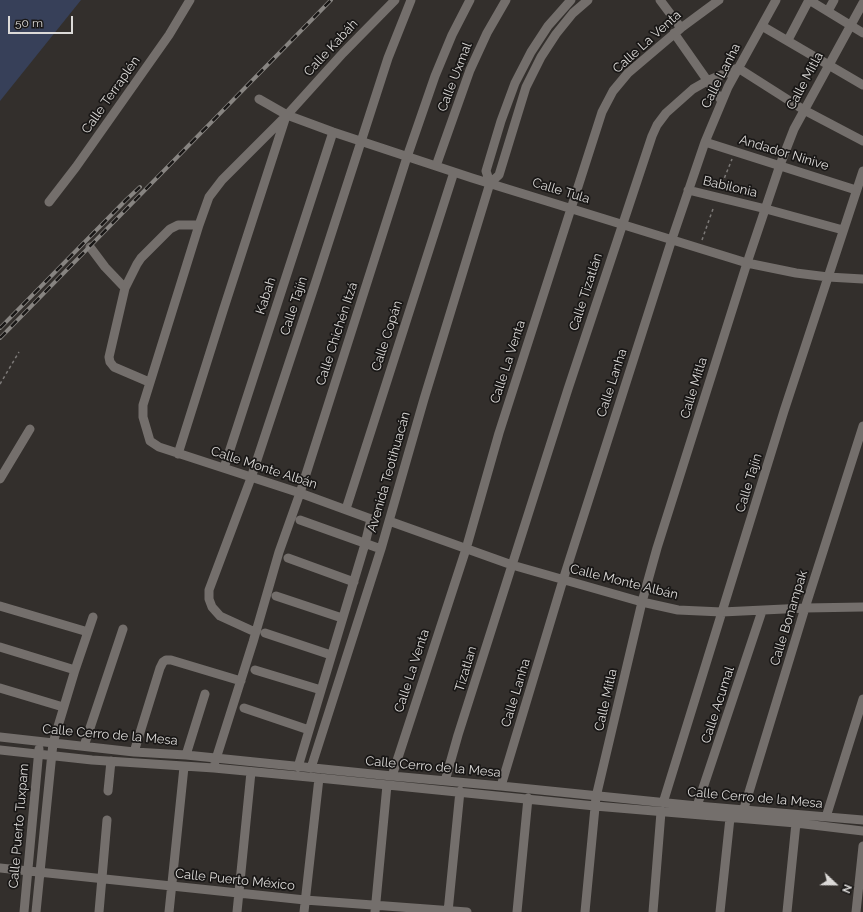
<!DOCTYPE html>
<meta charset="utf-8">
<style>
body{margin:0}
#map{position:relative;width:863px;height:912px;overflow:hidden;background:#332f2c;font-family:Raleway,sans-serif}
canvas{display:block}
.north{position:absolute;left:815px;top:864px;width:40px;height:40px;-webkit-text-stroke:3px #191716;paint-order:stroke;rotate:112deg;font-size:11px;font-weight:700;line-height:16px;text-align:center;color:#dcdad8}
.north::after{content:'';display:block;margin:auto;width:14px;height:18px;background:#dcdad8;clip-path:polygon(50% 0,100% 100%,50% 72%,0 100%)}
.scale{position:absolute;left:8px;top:16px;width:65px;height:18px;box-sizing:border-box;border:2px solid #dcdad8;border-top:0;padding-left:5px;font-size:12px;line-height:14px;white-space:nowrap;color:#dcdad8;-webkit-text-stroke:3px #191716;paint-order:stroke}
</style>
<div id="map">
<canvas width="863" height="912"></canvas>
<div class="north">N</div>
<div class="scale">50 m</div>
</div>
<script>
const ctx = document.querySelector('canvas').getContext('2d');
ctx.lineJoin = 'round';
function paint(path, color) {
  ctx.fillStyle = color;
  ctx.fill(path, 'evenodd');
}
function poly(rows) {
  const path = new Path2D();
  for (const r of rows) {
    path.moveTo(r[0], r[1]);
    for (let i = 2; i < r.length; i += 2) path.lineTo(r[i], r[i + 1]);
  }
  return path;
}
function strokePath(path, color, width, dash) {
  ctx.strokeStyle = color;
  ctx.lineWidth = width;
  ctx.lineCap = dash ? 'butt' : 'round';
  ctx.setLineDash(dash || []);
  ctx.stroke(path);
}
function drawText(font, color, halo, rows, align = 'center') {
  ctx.font = font + ' Raleway,sans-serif';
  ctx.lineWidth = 3.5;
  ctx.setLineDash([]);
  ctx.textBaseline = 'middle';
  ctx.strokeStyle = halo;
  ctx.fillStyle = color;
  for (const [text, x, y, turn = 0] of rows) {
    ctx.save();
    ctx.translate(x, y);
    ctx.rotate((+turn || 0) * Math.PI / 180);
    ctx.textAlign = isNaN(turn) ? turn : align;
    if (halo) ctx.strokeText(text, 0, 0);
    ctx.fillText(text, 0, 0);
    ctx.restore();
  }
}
paint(poly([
 [0,0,81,0,0,101]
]), '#374059');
strokePath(poly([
 [720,189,732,159],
 [702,240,714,206],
 [0,384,19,352]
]), '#7c7977', 1.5, [3, 3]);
strokePath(poly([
 [660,0,681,28],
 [809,0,863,33],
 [828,11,834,0],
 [762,26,863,85],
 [674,33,721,100],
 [788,40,809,0],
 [259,99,287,115,333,132,472,178,747,263,796,273,828,277,863,279],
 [705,142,856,190],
 [436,166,470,70,487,33,506,0],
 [490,183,499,175,526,87,541,57,556,34,573,13,588,0],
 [490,183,486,171,501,121,515,83,531,52,548,26,571,0],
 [688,190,766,209,843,230],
 [49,202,76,167,169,35,190,0],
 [90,247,105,267,125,288],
 [149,382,114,367,110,362,109,357,125,288,137,264,141,258,170,229,178,225,199,225],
 [178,454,223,311,286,116],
 [224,468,333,132],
 [0,479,30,429],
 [346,509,454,172],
 [300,520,381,549],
 [389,521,512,565,642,602,678,610,722,612,805,608,863,607],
 [288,558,354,582],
 [276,596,342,618],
 [0,606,88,632],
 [255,632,220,616,212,607,209,599,209,590,251,478,317,278,388,58,411,0],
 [265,633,331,655],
 [0,647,75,670],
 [255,670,321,690],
 [0,688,63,707],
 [244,708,309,730],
 [0,737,134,752,186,755,392,776,501,786,697,806,863,820],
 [84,746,123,629],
 [0,750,92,760,214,768,319,778,595,806,796,823,863,831],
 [134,752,160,668,163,662,166,660,171,660,241,681],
 [186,755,205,694],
 [215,762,253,642,279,552,300,493,407,157,435,76,452,35,470,0],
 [298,767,365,544,371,519,300,493,159,447,150,441,143,417,143,405,199,225,209,197,222,180,287,115,343,53,395,0],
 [311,768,381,549,424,399,490,183],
 [392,776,466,549,499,433,602,112,613,91,628,73,681,28,719,0],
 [445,781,458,735,568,389,652,136,657,125,666,113,693,89,707,81,738,68,804,110,863,141],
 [501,786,563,580,672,239,705,142,728,87,776,0],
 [108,791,111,761],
 [663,803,784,411,863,171],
 [697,806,762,611],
 [742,815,805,608,863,426],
 [826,817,863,699],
 [0,868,305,900,467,912],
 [24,912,39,749],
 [36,912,53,743,75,670,93,617],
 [99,912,107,820],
 [169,912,184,767],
 [237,912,251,772],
 [304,912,319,778],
 [375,912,387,785],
 [448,912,460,791],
 [517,912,528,798],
 [585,912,596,797,642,602,657,548,747,263,780,165,794,129,863,3],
 [653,912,661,812],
 [720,912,730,818],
 [787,912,796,823],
 [856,912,863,846]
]), '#746f6c', 9);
const rail = poly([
 [0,328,126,200,140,187],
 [0,338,331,0]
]);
strokePath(rail, '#878481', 4);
strokePath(rail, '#191716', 2.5, [8]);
drawText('13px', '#dcdad8', '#191716', [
 ["Calle La Venta",647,42,-42],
 ["Calle Kabáh",331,48,-47],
 ["Calle Lanha",721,76,-63],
 ["Calle Uxmal",455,77,-69],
 ["Calle Mitla",805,81,-62],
 ["Calle Terraplén",111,95,-55],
 ["Andador Ninive",784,153,17],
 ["Babilonia",730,187,13],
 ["Calle Tula",561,191,17],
 ["Calle Tizatlán",586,292,-72],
 ["Kabah",266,296,-72],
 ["Calle Tajín",294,306,-72],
 ["Calle Chichén Itzá",337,334,-72],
 ["Calle Copán",387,336,-72],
 ["Calle La Venta",508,362,-72],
 ["Calle Lanha",612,383,-72],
 ["Calle Mitla",694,388,-73],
 ["Calle Monte Albán",264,468,18],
 ["Avenida Teotihuacán",389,472,-74],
 ["Calle Tajín",749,483,-73],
 ["Calle Monte Albán",624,582,14],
 ["Calle Bonampak",789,618,-73],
 ["Tizatlan",466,669,-73],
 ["Calle La Venta",412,671,-72],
 ["Calle Lanha",516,693,-73],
 ["Calle Mitla",606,700,-77],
 ["Calle Acumal",718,705,-72],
 ["Calle Cerro de la Mesa",110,735,5],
 ["Calle Cerro de la Mesa",433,767,5],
 ["Calle Cerro de la Mesa",755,798,5],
 ["Calle Puerto Tuxpam",19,826,-85],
 ["Calle Puerto México",235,880,6]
]);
</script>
